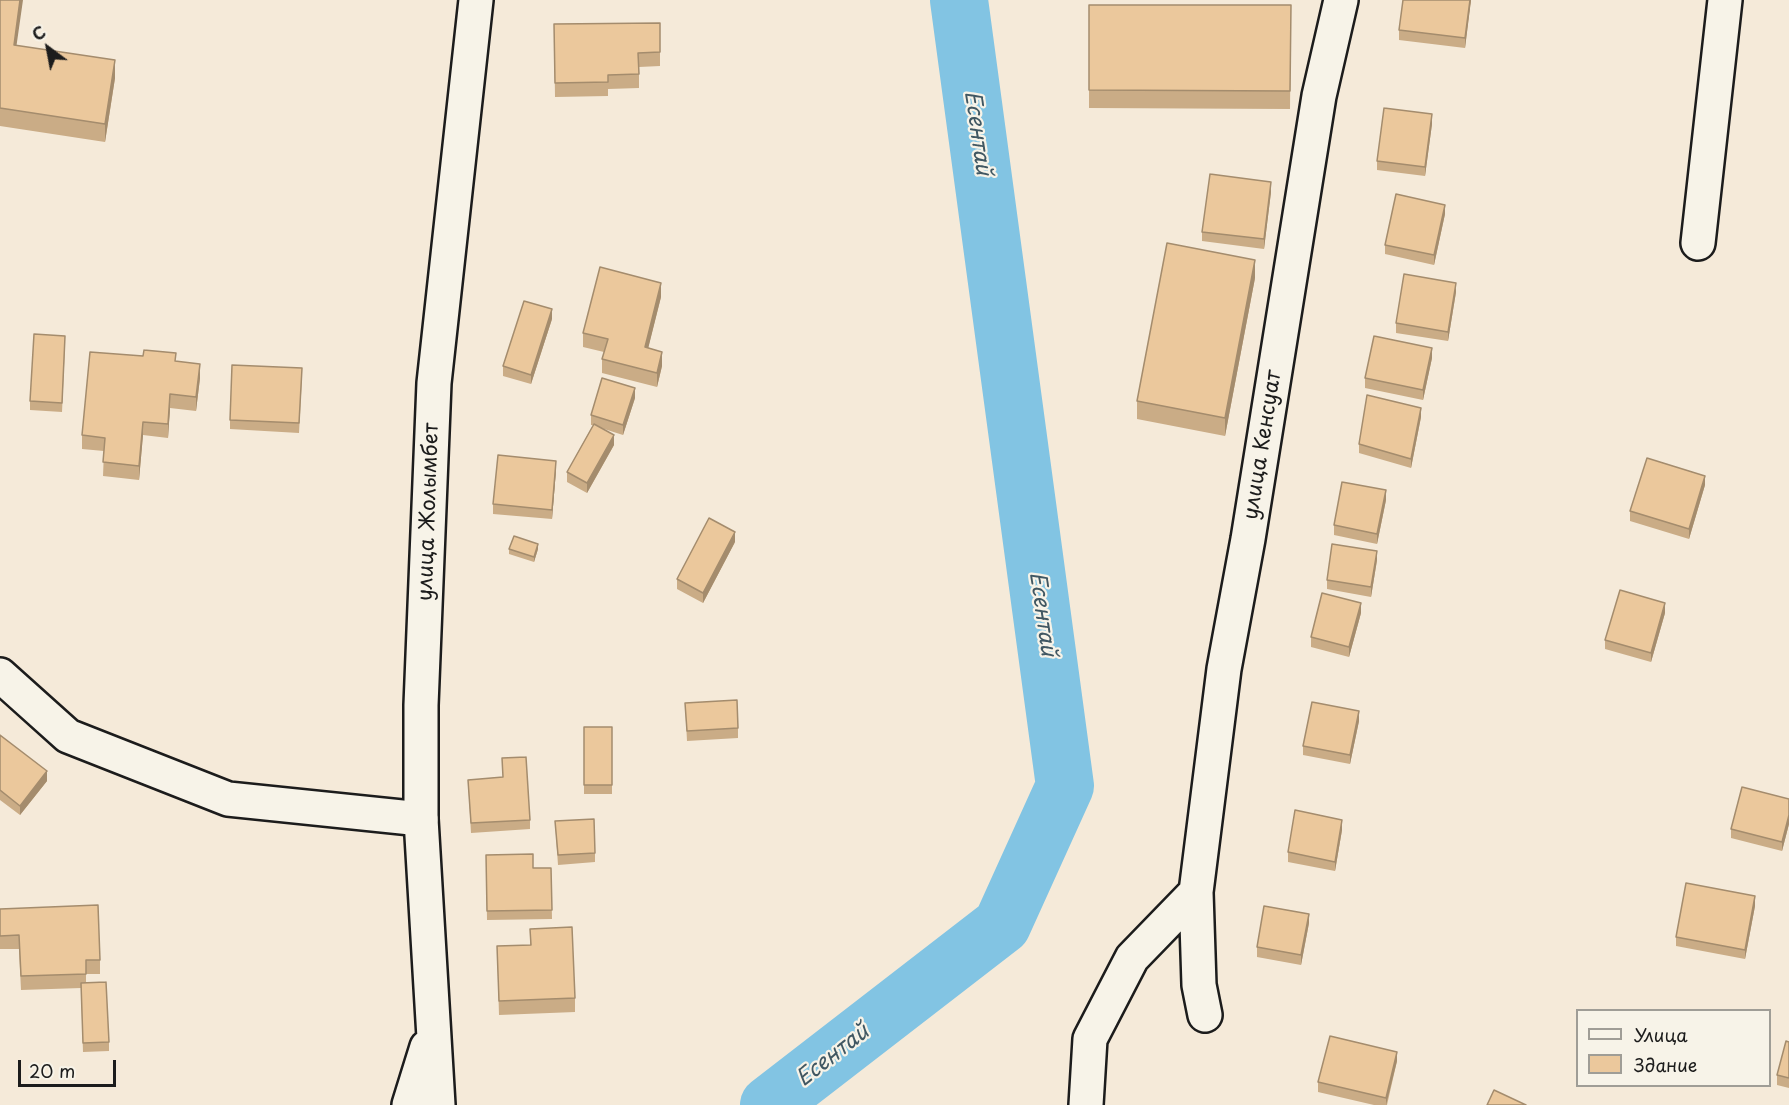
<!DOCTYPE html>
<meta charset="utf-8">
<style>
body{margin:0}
#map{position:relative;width:1789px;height:1105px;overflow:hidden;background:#f5ead9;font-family:"Playpen Sans",sans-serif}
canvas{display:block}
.legend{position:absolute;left:1576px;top:1009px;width:195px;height:78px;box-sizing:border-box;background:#f7f3e8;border:2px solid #9f9d96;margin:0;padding:8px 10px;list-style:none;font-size:18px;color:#1c1c1c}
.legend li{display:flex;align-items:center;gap:12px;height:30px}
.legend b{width:30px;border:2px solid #9f9d96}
.north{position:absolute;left:18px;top:18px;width:60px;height:60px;-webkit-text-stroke:4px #f7f3e8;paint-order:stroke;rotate:328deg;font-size:16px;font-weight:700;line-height:24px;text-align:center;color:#1c1c1c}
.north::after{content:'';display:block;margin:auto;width:21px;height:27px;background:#1c1c1c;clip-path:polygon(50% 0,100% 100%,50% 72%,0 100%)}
.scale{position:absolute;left:18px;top:1060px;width:98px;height:27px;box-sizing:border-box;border:3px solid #1c1c1c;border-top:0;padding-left:8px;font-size:18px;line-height:21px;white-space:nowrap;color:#1c1c1c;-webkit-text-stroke:4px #f7f3e8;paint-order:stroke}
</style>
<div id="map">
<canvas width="1789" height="1105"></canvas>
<ul class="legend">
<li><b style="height:8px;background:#f7f3e8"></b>Улица</li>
<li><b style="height:16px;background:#ebc89c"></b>Здание</li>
</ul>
<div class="north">С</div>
<div class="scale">20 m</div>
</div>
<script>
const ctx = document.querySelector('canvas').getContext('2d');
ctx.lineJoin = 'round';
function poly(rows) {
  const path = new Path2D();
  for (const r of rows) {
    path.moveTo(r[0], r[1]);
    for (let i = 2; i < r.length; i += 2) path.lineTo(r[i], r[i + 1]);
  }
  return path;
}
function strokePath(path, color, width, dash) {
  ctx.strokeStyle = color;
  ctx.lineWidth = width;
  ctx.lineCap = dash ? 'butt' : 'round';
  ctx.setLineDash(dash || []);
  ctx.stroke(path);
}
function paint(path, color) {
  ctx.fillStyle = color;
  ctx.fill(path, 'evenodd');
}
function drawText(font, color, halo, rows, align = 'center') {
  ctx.font = font + ' "Playpen Sans",sans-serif';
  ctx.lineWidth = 4.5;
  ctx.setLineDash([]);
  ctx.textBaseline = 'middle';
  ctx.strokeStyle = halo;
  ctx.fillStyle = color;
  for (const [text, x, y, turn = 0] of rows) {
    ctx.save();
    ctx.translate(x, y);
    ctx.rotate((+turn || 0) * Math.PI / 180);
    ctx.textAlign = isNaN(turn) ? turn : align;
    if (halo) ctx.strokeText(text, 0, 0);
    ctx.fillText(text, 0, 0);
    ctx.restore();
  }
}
strokePath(poly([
 [769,1105,1002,925,1065,786,959,0]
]), '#82c4e3', 58);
const street = poly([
 [1698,243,1725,0],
 [0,675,68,736,228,799,421,819],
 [1205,1015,1199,985,1196,892,1224,669,1248,539,1319,96,1341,0],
 [1086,1105,1090,1039,1132,958,1196,892]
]);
const secondary = poly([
 [409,1105,427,1047],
 [438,1105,421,819,421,705,434,383,476,0]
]);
strokePath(street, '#1c1c1c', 38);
strokePath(secondary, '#1c1c1c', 38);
strokePath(street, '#f7f3e8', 33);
strokePath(secondary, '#f7f3e8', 33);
paint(poly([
 [0,0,16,46,115,78,105,142,0,126],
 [1471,0,1465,48,1399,40,1399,30],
 [1089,5,1291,5,1290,109,1089,108],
 [660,23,660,66,639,67,639,88,608,89,608,96,555,97,554,24],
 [1432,124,1425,176,1377,170,1377,161],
 [1271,192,1264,249,1202,241,1202,232],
 [1445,214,1434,265,1385,254,1385,245],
 [1255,278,1225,436,1137,419,1137,401],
 [1456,292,1448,341,1396,333,1396,323],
 [661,297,648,348,662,366,657,387,602,373,602,359,604,352,583,347,583,333],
 [552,319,531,384,503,376,503,366],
 [65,346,62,412,30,410,30,401],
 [1432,358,1423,400,1365,388,1365,378],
 [176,361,200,378,196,411,170,408,168,438,143,435,139,480,103,476,104,451,82,449,82,435],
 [302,377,299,433,230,429,230,420],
 [635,398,623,435,601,428,614,445,587,493,567,482,567,472,593,425,591,425,591,415],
 [1421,417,1411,468,1359,453,1359,444],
 [556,470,552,519,493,514,493,504],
 [1705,485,1689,539,1630,521,1630,511],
 [1386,500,1377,544,1334,535,1334,525],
 [735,542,703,603,677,589,677,579],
 [509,549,538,549,534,562,509,554],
 [1377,560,1371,597,1327,589,1327,580],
 [1361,613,1349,657,1311,647,1311,637],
 [1665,613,1651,662,1605,649,1605,640],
 [685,703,738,728,738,738,687,741],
 [1359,721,1350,764,1303,755,1303,746],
 [584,727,612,727,612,794,584,794],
 [0,735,47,781,20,815,0,800],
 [502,758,530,820,530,829,471,833,468,780,503,777],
 [1789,799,1789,824,1782,851,1731,838,1731,829],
 [555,821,595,853,595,862,558,865],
 [1342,830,1335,871,1288,862,1288,852],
 [486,855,533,868,551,868,552,919,487,920],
 [1755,906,1745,959,1676,946,1676,937],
 [0,909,100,960,100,974,86,974,86,983,109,1042,109,1051,83,1052,81,988,21,990,19,949,0,949],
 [1309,923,1301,965,1257,957,1257,947],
 [530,929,575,998,575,1012,499,1015,497,946,530,945],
 [1789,1042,1789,1088,1777,1085,1777,1075],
 [1397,1061,1387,1105,1374,1105,1318,1092,1318,1082]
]), '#caac86');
paint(poly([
 [20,0,23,0,14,63,14,45],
 [1470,0,1471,0,1465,48,1465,38],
 [115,60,115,78,105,142,105,124],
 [1432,114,1432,124,1425,176,1425,167],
 [1271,182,1271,192,1264,249,1264,239],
 [1445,205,1445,214,1434,265,1434,255],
 [1255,260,1255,278,1225,436,1225,418],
 [661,283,661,297,645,361,645,347],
 [1456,283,1456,292,1448,341,1448,332],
 [552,309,552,319,531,384,531,375],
 [1432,348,1432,358,1423,400,1423,390],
 [662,352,662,366,657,387,657,373],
 [200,364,200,378,196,411,196,397],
 [635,388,635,398,623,435,623,425],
 [170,394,170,408,168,438,168,424],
 [1421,408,1421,417,1411,468,1411,459],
 [143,422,143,435,139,480,139,466],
 [614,435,614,445,587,493,587,483],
 [556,461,556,470,552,519,552,510],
 [1705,476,1705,485,1689,539,1689,529],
 [1386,490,1386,500,1377,544,1377,534],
 [735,532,735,542,703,603,703,593],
 [538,544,538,549,534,562,534,557],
 [1377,551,1377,560,1371,597,1371,587],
 [1361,603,1361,613,1349,657,1349,647],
 [1665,603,1665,613,1651,662,1651,653],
 [1359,711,1359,721,1350,764,1350,755],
 [47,771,47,781,20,815,20,806],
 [1789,815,1789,824,1782,851,1782,842],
 [1342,820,1342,830,1335,871,1335,862],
 [1755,896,1755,906,1745,959,1745,950],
 [1309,914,1309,923,1301,965,1301,955],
 [1397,1052,1397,1061,1386,1105,1386,1098]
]), '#a48c6d');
const building = poly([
 [0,0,20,0,14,45,115,60,105,124,0,108,0,0],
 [1403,0,1470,0,1465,38,1399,30,1403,0],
 [1089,5,1291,5,1290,91,1089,90,1089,5],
 [660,23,660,52,638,53,639,74,608,75,608,82,555,83,554,24,660,23],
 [1384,108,1432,114,1425,167,1377,161,1384,108],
 [1210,174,1271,182,1264,239,1202,232,1210,174],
 [1396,194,1445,205,1434,255,1385,245,1396,194],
 [1167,243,1255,260,1225,418,1137,401,1167,243],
 [600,267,661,283,645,347,662,352,657,373,602,359,608,339,583,333,600,267],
 [1404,274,1456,283,1448,332,1396,323,1404,274],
 [524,301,552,309,531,375,503,366,524,301],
 [34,334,65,336,62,403,30,401,34,334],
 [1374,336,1432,348,1423,390,1365,378,1374,336],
 [144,350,176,353,175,361,200,364,196,397,170,394,168,424,143,422,139,466,103,462,105,438,82,435,90,352,143,356,144,350],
 [232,365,302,368,299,423,230,420,232,365],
 [602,378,635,388,623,425,591,415,602,378],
 [1367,395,1421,408,1411,459,1359,444,1367,395],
 [594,424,614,435,587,483,567,472,594,424],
 [498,455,556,461,552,510,493,504,498,455],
 [1647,458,1705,476,1689,529,1630,511,1647,458],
 [1342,482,1386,490,1377,534,1334,525,1342,482],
 [709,518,735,532,703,593,677,579,709,518],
 [514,536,538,544,534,557,509,549,514,536],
 [1332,544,1377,551,1371,587,1327,580,1332,544],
 [1620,590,1665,603,1651,653,1605,640,1620,590],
 [1322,593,1361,603,1349,647,1311,637,1322,593],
 [737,700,738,728,687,731,685,703,737,700],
 [1312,702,1359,711,1350,755,1303,746,1312,702],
 [584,727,612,727,612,785,584,785,584,727],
 [0,735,47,771,20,806,0,790,0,735],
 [526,757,530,820,471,823,468,780,503,777,502,758,526,757],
 [1742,787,1789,799,1789,815,1782,842,1731,829,1742,787],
 [1295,810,1342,820,1335,862,1288,852,1295,810],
 [594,819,595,853,558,855,555,821,594,819],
 [533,854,533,868,551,868,552,910,487,911,486,855,533,854],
 [1686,883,1755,896,1745,950,1676,937,1686,883],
 [98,905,100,960,86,960,86,974,21,976,19,935,0,936,0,909,98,905],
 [1264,906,1309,914,1301,955,1257,947,1264,906],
 [572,927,575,998,499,1001,497,946,531,945,530,929,572,927],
 [106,982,109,1042,83,1043,81,983,106,982],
 [1330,1036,1397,1052,1386,1098,1318,1082,1330,1036],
 [1786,1041,1789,1042,1789,1078,1777,1075,1786,1041],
 [1494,1090,1526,1105,1487,1105,1494,1090]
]);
paint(building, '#ebc89c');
strokePath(building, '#a48c6d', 1.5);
drawText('21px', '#1c1c1c', '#f7f3e8', [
 ["улица Кенсуат",1263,445,-81],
 ["улица Жолымбет",429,512,-88]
]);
drawText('italic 22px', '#405762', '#f7f3e8', [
 ["Есентай",977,133,82],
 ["Есентай",1042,614,82],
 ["Есентай",833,1056,-38]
]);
</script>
